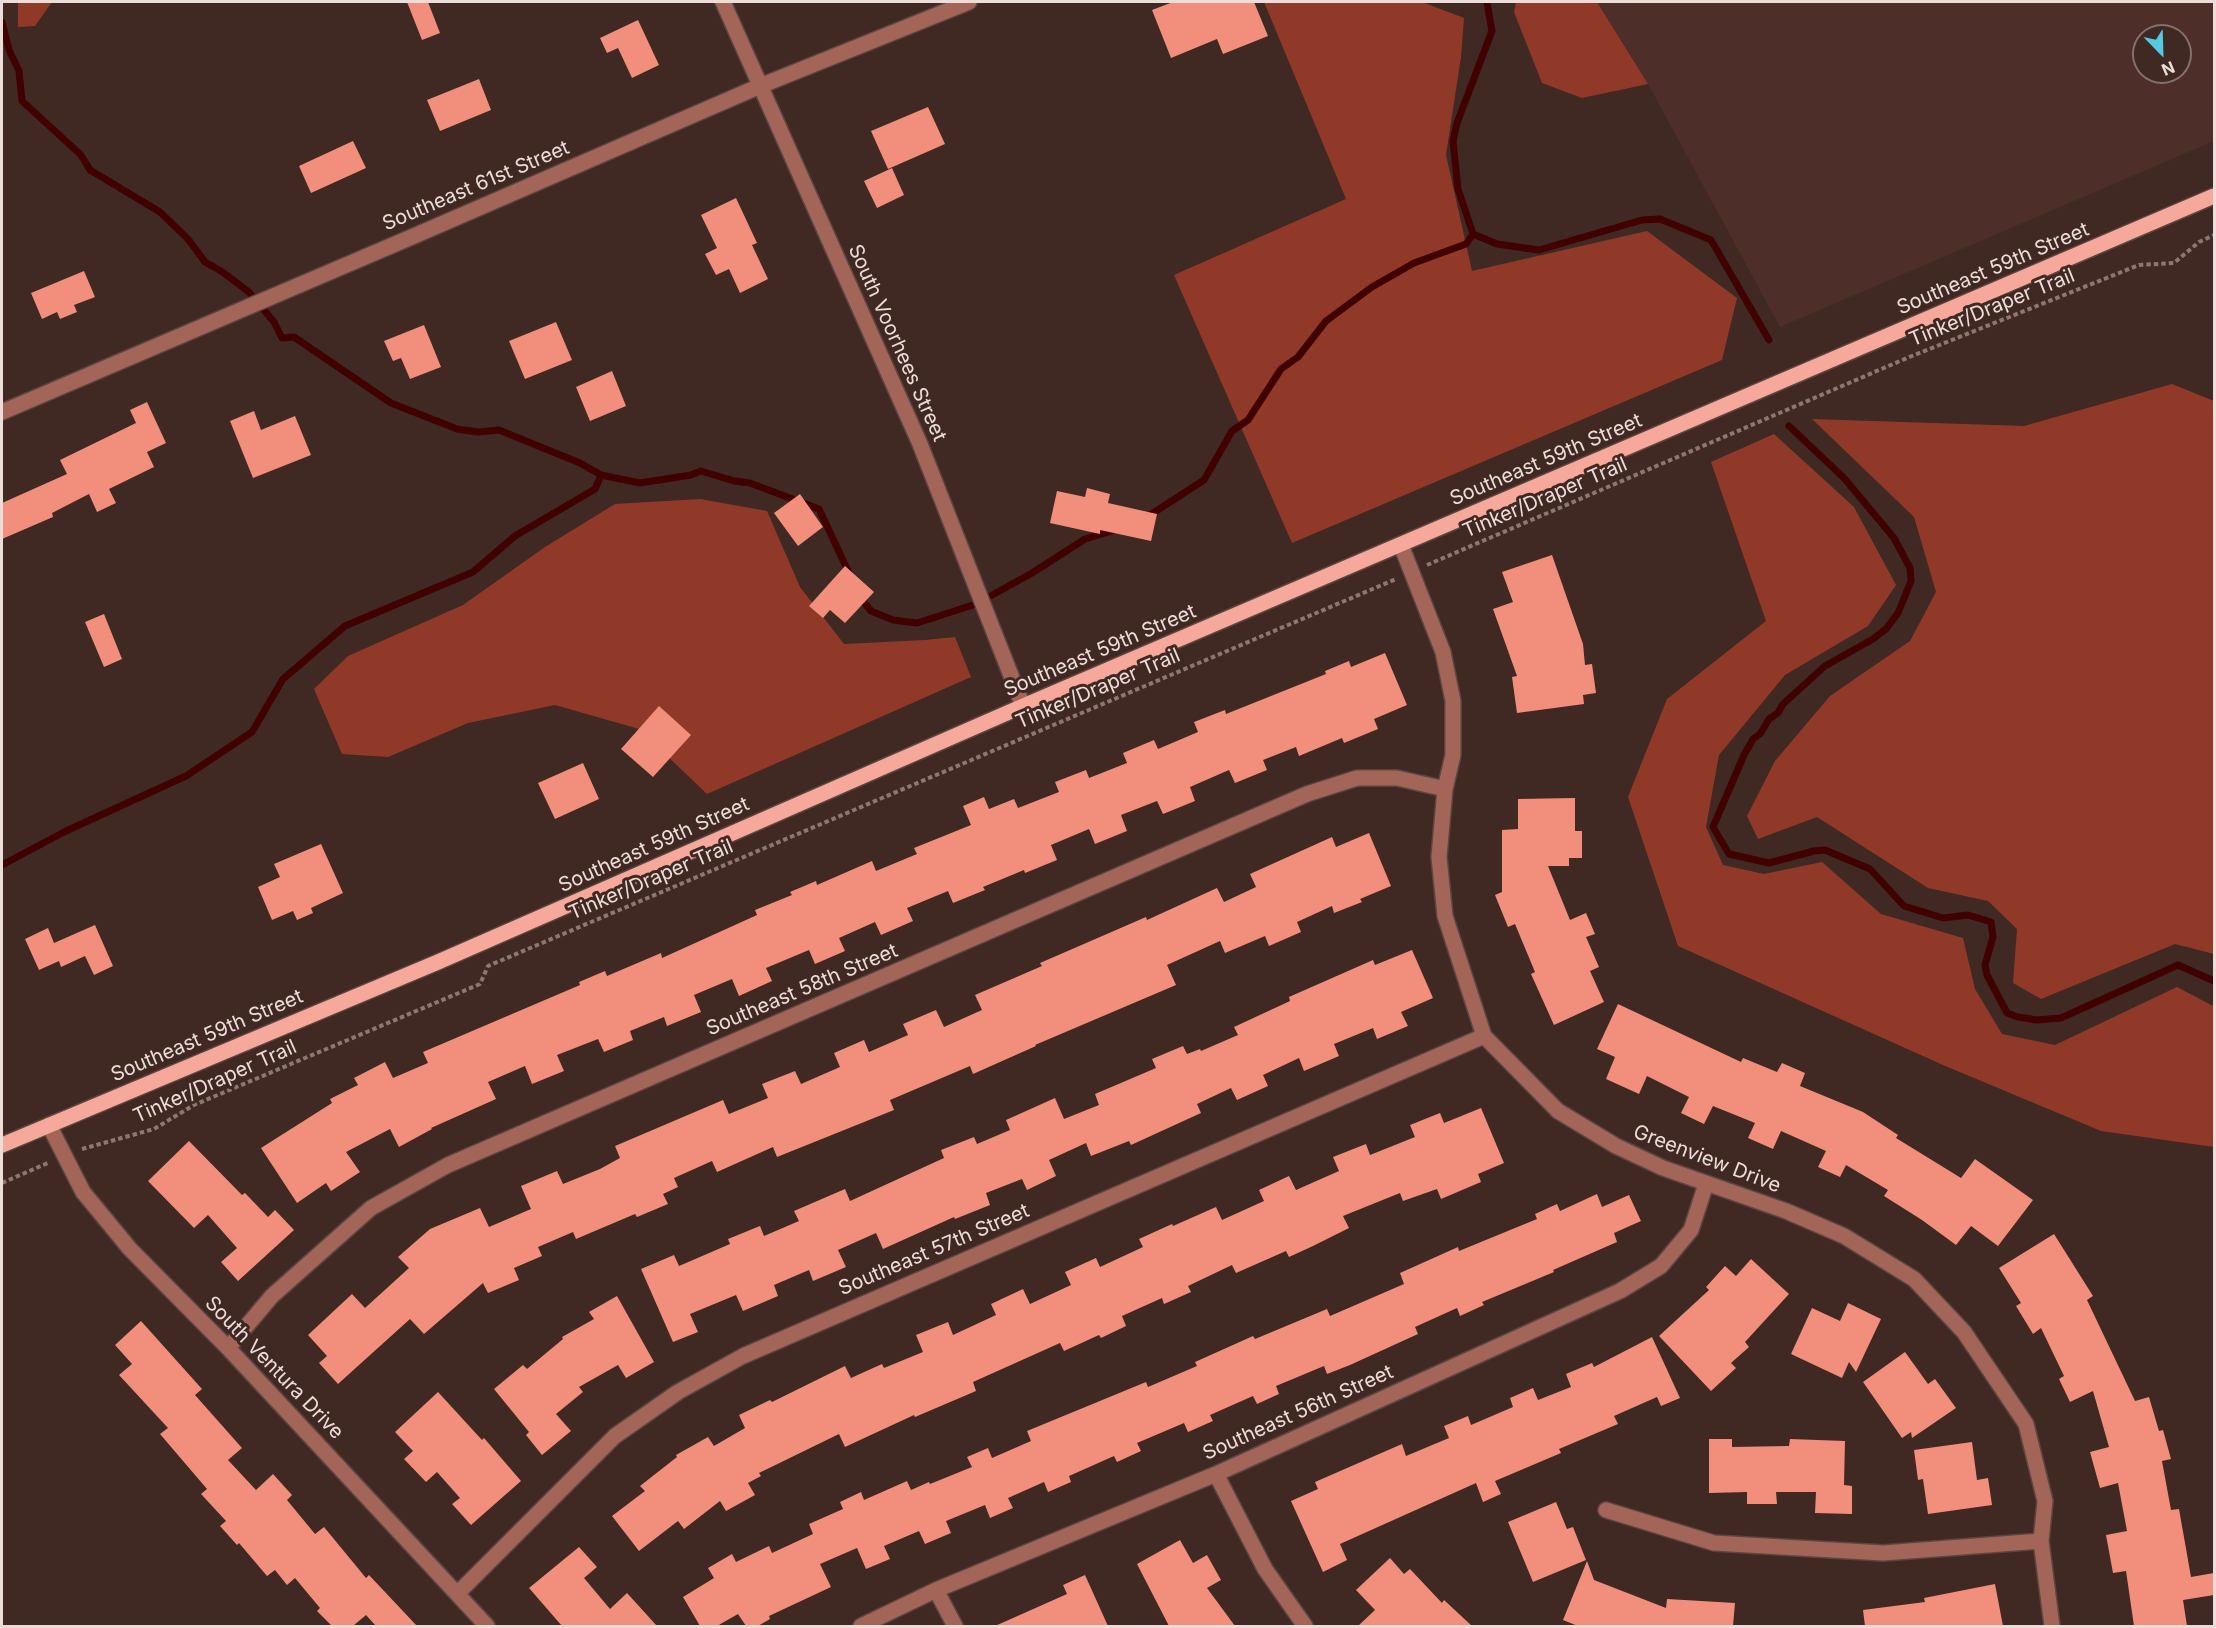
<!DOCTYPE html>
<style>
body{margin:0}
#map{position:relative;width:2216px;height:1628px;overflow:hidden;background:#402823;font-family:Inter,sans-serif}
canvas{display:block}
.frame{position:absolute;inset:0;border:3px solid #edddd9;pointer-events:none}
.north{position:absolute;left:2132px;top:24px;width:60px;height:60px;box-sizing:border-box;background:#402823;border:2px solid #85706c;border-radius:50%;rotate:157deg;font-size:16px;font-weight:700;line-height:24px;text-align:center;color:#edddd9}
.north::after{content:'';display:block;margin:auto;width:21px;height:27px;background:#55cadf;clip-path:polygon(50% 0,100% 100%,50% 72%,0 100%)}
</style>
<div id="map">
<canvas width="2216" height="1628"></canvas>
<div class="frame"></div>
<div class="north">N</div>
</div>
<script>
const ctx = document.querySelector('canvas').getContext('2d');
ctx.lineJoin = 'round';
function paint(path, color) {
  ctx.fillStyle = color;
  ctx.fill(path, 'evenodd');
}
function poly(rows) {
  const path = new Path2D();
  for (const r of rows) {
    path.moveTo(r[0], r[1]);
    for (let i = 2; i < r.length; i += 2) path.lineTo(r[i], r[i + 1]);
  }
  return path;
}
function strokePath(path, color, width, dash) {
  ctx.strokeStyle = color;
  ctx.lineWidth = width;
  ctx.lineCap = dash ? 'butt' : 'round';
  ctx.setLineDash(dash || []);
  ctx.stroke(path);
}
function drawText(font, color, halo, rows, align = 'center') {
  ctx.font = font + ' Inter,sans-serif';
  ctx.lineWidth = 6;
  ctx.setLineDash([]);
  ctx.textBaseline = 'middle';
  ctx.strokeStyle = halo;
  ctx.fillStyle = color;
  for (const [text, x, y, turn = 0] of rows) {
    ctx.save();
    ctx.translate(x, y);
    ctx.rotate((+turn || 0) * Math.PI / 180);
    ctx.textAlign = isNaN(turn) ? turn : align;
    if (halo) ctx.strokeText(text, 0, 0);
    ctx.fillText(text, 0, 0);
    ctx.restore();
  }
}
paint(poly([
 [1597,2,2214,2,2214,141,1780,327,1648,84],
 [2144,36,2180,36,2180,72,2144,72]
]), '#4e2e28');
paint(poly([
 [18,2,52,2,35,26,18,27],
 [1264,2,1422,2,1464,18,1461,57,1446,155,1472,271,1647,231,1737,298,1722,360,1292,543,1174,275,1346,199],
 [1516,2,1597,2,1648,84,1582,98,1542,83,1514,12],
 [2172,384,2214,401,2214,954,2175,944,2041,999,2013,983,2017,929,1988,901,1928,888,1817,817,1758,839,1747,816,1775,761,1830,696,1910,641,1936,592,1914,517,1812,419,2024,426],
 [1774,434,1854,507,1896,585,1868,626,1785,675,1719,755,1706,827,1723,865,1764,874,1822,862,1881,914,1963,938,1975,989,2002,1034,2055,1045,2177,987,2213,1006,2214,1147,2101,1131,1943,1065,1678,946,1628,797,1667,699,1766,621,1711,462],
 [700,499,767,511,800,587,844,644,925,640,955,637,971,677,707,794,639,729,555,705,468,723,388,757,342,754,314,689,348,656,463,605,545,547,615,504]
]), '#913929');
strokePath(poly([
 [1487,2,1492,31,1457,123,1453,141,1458,189,1473,234,1497,244,1539,250,1642,220,1660,219,1711,240,1769,340],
 [2,22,9,50,19,71,22,101,81,155,90,170,160,212,188,239,205,262,221,271,249,292,274,322,282,338,294,337,391,403,457,429,478,432,499,430,580,463,601,475,640,483,691,475,701,471,734,481,750,483,819,509,849,573],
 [1789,426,1844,478,1894,538,1910,568,1911,581,1898,613,1886,629,1873,639,1825,666,1783,704,1778,713,1769,719,1760,734,1753,739,1744,755,1713,827,1729,854,1769,863,1814,851,1825,850,1870,869,1904,906,1943,918,1968,915,1991,922,1993,937,1985,965,1987,975,2007,1013,2018,1017,2037,1020,2061,1018,2178,965,2214,981],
 [1147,517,1204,480,1232,431,1248,420,1281,369,1298,357,1326,321,1372,287,1414,263,1466,244,1473,234],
 [860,597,871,611,893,620,917,623,976,604,1032,573,1085,539,1115,530],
 [2,865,66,831,186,776,252,732,283,679,345,626,473,572,515,536,595,489,601,475]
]), '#410000', 7);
paint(poly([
 [407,2,428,2,440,33,422,40],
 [1173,2,1254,2,1268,36,1223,54,1217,39,1171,58,1152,10],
 [638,20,659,65,632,78,618,48,607,53,600,38],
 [479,79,491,110,440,131,427,100],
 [928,107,945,144,888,169,871,131],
 [353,141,366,168,311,193,299,166],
 [892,168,904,195,877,208,864,181],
 [736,198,757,243,752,245,768,279,740,293,729,269,716,275,705,254,717,248,701,215],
 [84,271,95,297,74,305,77,312,60,319,57,312,42,319,31,293],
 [556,322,572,360,525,379,509,341],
 [424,325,441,367,410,379,401,358,393,361,384,341],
 [612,371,626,406,590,421,576,387],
 [147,402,166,443,147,452,154,467,109,489,116,503,97,512,89,494,52,513,53,517,2,539,2,503,67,474,60,460,136,423,130,410],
 [254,411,261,430,295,416,311,455,253,478,230,421],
 [1087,488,1110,494,1108,503,1157,514,1151,541,1100,530,1100,534,1050,523,1057,491,1085,497],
 [800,494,823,527,798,546,774,513],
 [1552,555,1583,644,1585,665,1592,664,1596,693,1583,695,1584,704,1517,713,1512,677,1517,676,1493,609,1513,602,1502,572],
 [845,566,874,592,845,623,830,610,823,618,809,606],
 [104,614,122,659,104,667,85,622],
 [1385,653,1407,705,1374,719,1378,729,1344,743,1342,738,1299,756,1296,747,1263,760,1267,770,1235,783,1229,770,1190,787,1195,801,1163,814,1157,801,1121,815,1127,831,1095,844,1089,829,1051,845,1057,860,1025,873,1024,870,983,887,985,890,953,903,948,891,907,908,913,921,881,935,875,922,839,938,845,951,815,964,809,950,766,968,772,981,739,996,732,979,694,995,701,1012,667,1026,664,1017,630,1031,633,1040,604,1052,598,1039,557,1055,564,1071,532,1084,525,1066,488,1082,496,1099,431,1128,432,1129,399,1147,390,1129,346,1152,360,1172,331,1191,326,1183,297,1203,261,1148,332,1103,330,1099,358,1085,354,1078,385,1062,393,1078,428,1063,423,1052,580,985,579,982,605,971,607,976,661,953,662,958,757,915,755,910,792,895,790,892,816,881,817,885,872,861,876,871,917,854,914,848,971,825,963,806,984,797,989,809,1014,799,1018,808,1059,792,1055,782,1086,770,1089,778,1127,763,1123,753,1154,740,1158,749,1198,732,1194,722,1225,710,1226,714,1326,674,1325,671,1349,661,1351,667],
 [659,706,691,735,653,777,621,749],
 [583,763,599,799,555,819,538,783],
 [1575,798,1575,831,1582,831,1582,858,1569,858,1569,866,1548,866,1570,920,1586,913,1595,934,1586,937,1599,967,1590,971,1604,1002,1554,1025,1531,974,1535,972,1515,924,1508,927,1495,895,1502,892,1502,830,1518,829,1518,799],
 [1369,833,1391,886,1360,899,1362,902,1334,913,1332,906,1297,922,1301,932,1269,946,1265,936,1225,953,1220,941,1167,965,1176,985,1035,1045,1036,1046,973,1074,970,1066,890,1100,894,1110,777,1157,773,1147,717,1172,712,1161,674,1178,678,1187,663,1194,668,1204,637,1217,635,1214,576,1239,573,1232,538,1247,542,1256,514,1268,519,1280,488,1293,483,1283,424,1334,410,1319,338,1384,319,1363,327,1356,308,1335,352,1294,365,1308,409,1268,398,1257,430,1229,480,1208,489,1227,531,1209,521,1186,557,1171,563,1184,600,1169,620,1158,615,1146,723,1100,729,1114,768,1098,762,1084,795,1071,801,1084,840,1067,834,1053,864,1040,869,1052,908,1035,903,1024,936,1010,944,1027,982,1010,975,995,1042,966,1040,963,1146,917,1147,920,1217,888,1224,902,1256,887,1250,874,1332,837,1336,847],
 [321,844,343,893,311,908,313,913,297,920,293,911,272,920,258,887,280,877,274,864],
 [95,925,113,966,94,975,85,956,61,967,59,961,39,970,25,939,48,928,54,943],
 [1412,950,1433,998,1401,1012,1408,1026,1377,1039,1373,1028,1334,1044,1339,1056,1304,1071,1299,1058,1263,1075,1268,1086,1237,1100,1231,1088,1197,1104,1201,1113,1131,1145,1129,1141,1091,1156,1086,1143,1049,1160,1056,1176,1027,1190,1022,1179,986,1193,990,1205,955,1219,954,1217,883,1249,876,1233,838,1250,846,1267,813,1281,809,1270,774,1285,778,1296,743,1311,736,1295,690,1314,698,1332,673,1342,641,1269,674,1255,679,1266,730,1244,728,1239,760,1226,764,1236,799,1221,794,1211,845,1189,850,1201,944,1158,941,1150,974,1137,977,1144,1010,1130,1006,1120,1055,1098,1064,1119,1099,1105,1095,1094,1156,1068,1152,1059,1183,1046,1187,1054,1200,1049,1201,1051,1238,1035,1234,1027,1290,1001,1289,997,1373,960,1375,965],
 [1618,1004,1741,1062,1743,1058,1777,1072,1782,1063,1805,1073,1800,1086,1863,1112,1898,1135,1896,1138,1961,1178,1975,1159,2033,1200,1998,1246,1971,1226,1956,1245,1922,1220,1884,1196,1888,1190,1846,1165,1840,1177,1818,1167,1826,1151,1781,1131,1773,1149,1748,1138,1755,1123,1713,1106,1704,1124,1681,1113,1689,1097,1647,1076,1639,1094,1606,1079,1615,1057,1597,1049],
 [1481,1108,1504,1163,1478,1174,1481,1182,1441,1199,1437,1189,1403,1201,1400,1193,1343,1216,1349,1228,1313,1246,1289,1257,1286,1251,1236,1273,1232,1265,1188,1286,1191,1292,1164,1304,1162,1298,1122,1316,1126,1326,1101,1338,1099,1335,1064,1351,1060,1343,973,1382,976,1391,915,1417,914,1415,845,1447,839,1434,759,1473,761,1476,748,1483,755,1495,726,1511,720,1501,684,1529,678,1521,639,1551,612,1516,645,1491,640,1486,677,1457,676,1455,708,1437,714,1446,745,1428,739,1415,770,1400,772,1402,845,1366,851,1378,882,1364,884,1368,923,1352,916,1335,948,1322,953,1335,996,1315,991,1304,1023,1289,1030,1304,1071,1285,1065,1272,1096,1258,1100,1267,1143,1247,1139,1239,1172,1224,1173,1226,1216,1207,1222,1220,1264,1201,1259,1190,1289,1176,1296,1190,1339,1171,1333,1157,1366,1144,1370,1155,1415,1137,1410,1125,1440,1113,1444,1123],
 [189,1141,242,1195,245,1193,268,1217,275,1210,294,1230,238,1281,221,1262,237,1248,208,1215,194,1228,148,1181],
 [1597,1194,1602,1207,1629,1195,1641,1221,1614,1233,1617,1242,1553,1270,1554,1272,1482,1302,1484,1305,1460,1316,1457,1308,1415,1327,1418,1334,1350,1365,1327,1374,1324,1366,1276,1386,1279,1394,1257,1404,1253,1396,1210,1415,1213,1421,1188,1432,1184,1423,1137,1443,1141,1451,1117,1462,1114,1456,1069,1476,1071,1482,1048,1492,1044,1482,1008,1498,1013,1508,990,1518,985,1505,946,1521,951,1533,925,1544,919,1531,884,1546,890,1559,866,1569,857,1548,820,1564,831,1587,769,1616,770,1619,758,1626,746,1626,738,1614,717,1626,700,1626,683,1597,714,1578,708,1568,732,1554,736,1562,769,1546,772,1553,813,1534,809,1524,843,1509,840,1502,861,1492,864,1500,907,1481,911,1490,929,1482,930,1484,972,1467,967,1457,988,1448,992,1458,1031,1441,1027,1431,1146,1382,1148,1387,1197,1366,1195,1362,1253,1336,1255,1339,1327,1309,1330,1316,1404,1284,1400,1273,1458,1247,1459,1251,1537,1219,1535,1214,1557,1204,1560,1211],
 [2054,1234,2093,1296,2087,1300,2135,1401,2149,1397,2159,1431,2163,1430,2171,1459,2162,1461,2171,1510,2179,1509,2191,1577,2214,1573,2214,1595,2183,1600,2187,1626,2134,1626,2126,1571,2113,1573,2106,1535,2127,1531,2118,1483,2100,1488,2090,1452,2109,1447,2093,1391,2070,1402,2059,1379,2064,1376,2041,1328,2033,1334,2016,1306,2021,1303,1999,1268],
 [1751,1259,1789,1294,1745,1342,1749,1347,1731,1363,1736,1368,1711,1391,1659,1336,1709,1290,1706,1287,1725,1266,1736,1276],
 [617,1296,654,1362,626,1378,618,1365,579,1387,583,1392,556,1414,571,1431,542,1455,526,1435,529,1432,494,1389,523,1365,527,1369,563,1339,562,1337,594,1319,589,1312],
 [1848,1303,1881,1319,1856,1372,1849,1362,1842,1378,1791,1354,1812,1308,1840,1321],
 [141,1321,202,1389,195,1395,242,1448,228,1460,256,1490,273,1474,292,1495,287,1500,315,1534,324,1527,366,1578,369,1575,417,1626,376,1626,366,1615,353,1626,332,1626,317,1611,320,1608,295,1578,287,1585,275,1570,267,1576,239,1543,237,1545,220,1526,226,1521,201,1494,207,1489,160,1434,168,1428,119,1375,132,1364,115,1345],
 [1652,1337,1680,1398,1661,1406,1657,1397,1614,1416,1618,1424,1559,1449,1561,1453,1495,1481,1501,1494,1483,1502,1476,1483,1340,1544,1347,1560,1323,1572,1291,1501,1318,1489,1315,1482,1402,1444,1406,1456,1449,1438,1444,1426,1468,1416,1471,1425,1513,1407,1510,1398,1533,1388,1538,1400,1571,1387,1566,1374,1592,1363,1594,1367],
 [1905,1352,1928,1384,1935,1379,1956,1408,1912,1438,1911,1432,1902,1438,1863,1382],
 [438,1392,482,1440,484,1438,521,1481,471,1525,452,1504,460,1498,437,1472,426,1482,404,1459,413,1451,395,1432],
 [1709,1439,1732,1439,1732,1447,1789,1446,1790,1439,1845,1441,1844,1485,1852,1486,1852,1514,1815,1513,1816,1492,1776,1492,1777,1504,1747,1504,1747,1492,1709,1493],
 [1972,1442,1977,1480,1988,1478,1992,1505,1928,1514,1923,1479,1918,1480,1914,1450],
 [1556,1502,1567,1529,1573,1527,1586,1560,1533,1582,1508,1522],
 [1180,1540,1193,1563,1207,1555,1221,1580,1207,1588,1235,1626,1169,1626,1137,1564],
 [579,1547,597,1567,584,1578,610,1609,627,1593,657,1626,562,1626,529,1588],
 [1390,1558,1404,1574,1410,1569,1442,1603,1444,1600,1472,1626,1358,1626,1375,1610,1356,1590],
 [1587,1561,1594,1580,1666,1608,1667,1599,1735,1603,1733,1626,1578,1626,1563,1620],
 [1085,1575,1108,1626,995,1626,1067,1594,1063,1585],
 [1995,1584,2003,1626,1865,1626,1863,1610,1925,1602,1924,1598]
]), '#f28f7c');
const minor = poly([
 [723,2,920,444,1023,706],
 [2,412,407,239,760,86,969,2],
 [1401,545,1443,652,1453,701,1453,755,1445,789,1439,857,1445,916,1484,1036,1558,1111,1616,1146,1663,1168,1786,1211,1844,1236,1914,1279,1964,1332,2026,1424,2045,1501,2041,1541,2052,1626],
 [49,1125,83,1192,130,1249,228,1348,487,1626],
 [228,1348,272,1296,371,1208,448,1165,1307,794,1357,778,1397,778,1445,789],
 [1216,1474,1265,1569,1305,1626],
 [1606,1510,1714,1543,1883,1553,2041,1541],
 [936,1590,955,1626],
 [458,1593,615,1436,678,1392,743,1356,1484,1036],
 [861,1626,936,1590,1216,1474,1620,1291,1661,1266,1691,1230,1706,1184]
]);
const major = poly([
 [2,1145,438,962,1023,706,2214,196]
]);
strokePath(minor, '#5c4540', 18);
strokePath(major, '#5c4540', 18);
strokePath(poly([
 [1427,565,1907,358,2139,265,2174,263,2199,242,2214,235],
 [82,1149,154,1129,194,1105,480,984,488,966,1396,579],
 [2,1183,50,1162]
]), '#8c7773', 4, [4.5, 3]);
strokePath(minor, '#a26558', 15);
strokePath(major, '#f6a99a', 15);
drawText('20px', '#edddd9', '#402823', [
 ["Southeast 61st Street",476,186,-23],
 ["Southeast 59th Street",1993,269,-23],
 ["Tinker/Draper Trail",1992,308,-22],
 ["South Voorhees Street",897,343,66],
 ["Southeast 59th Street",1546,460,-23],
 ["Tinker/Draper Trail",1545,498,-23],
 ["Southeast 59th Street",1100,651,-23],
 ["Tinker/Draper Trail",1098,689,-23],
 ["Southeast 59th Street",654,845,-24],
 ["Tinker/Draper Trail",651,880,-23],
 ["Southeast 58th Street",802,990,-23],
 ["Southeast 59th Street",207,1036,-23],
 ["Tinker/Draper Trail",215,1082,-24],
 ["Greenview Drive",1707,1159,21],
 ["Southeast 57th Street",934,1250,-23],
 ["South Ventura Drive",274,1368,46],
 ["Southeast 56th Street",1298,1413,-24]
]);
</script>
